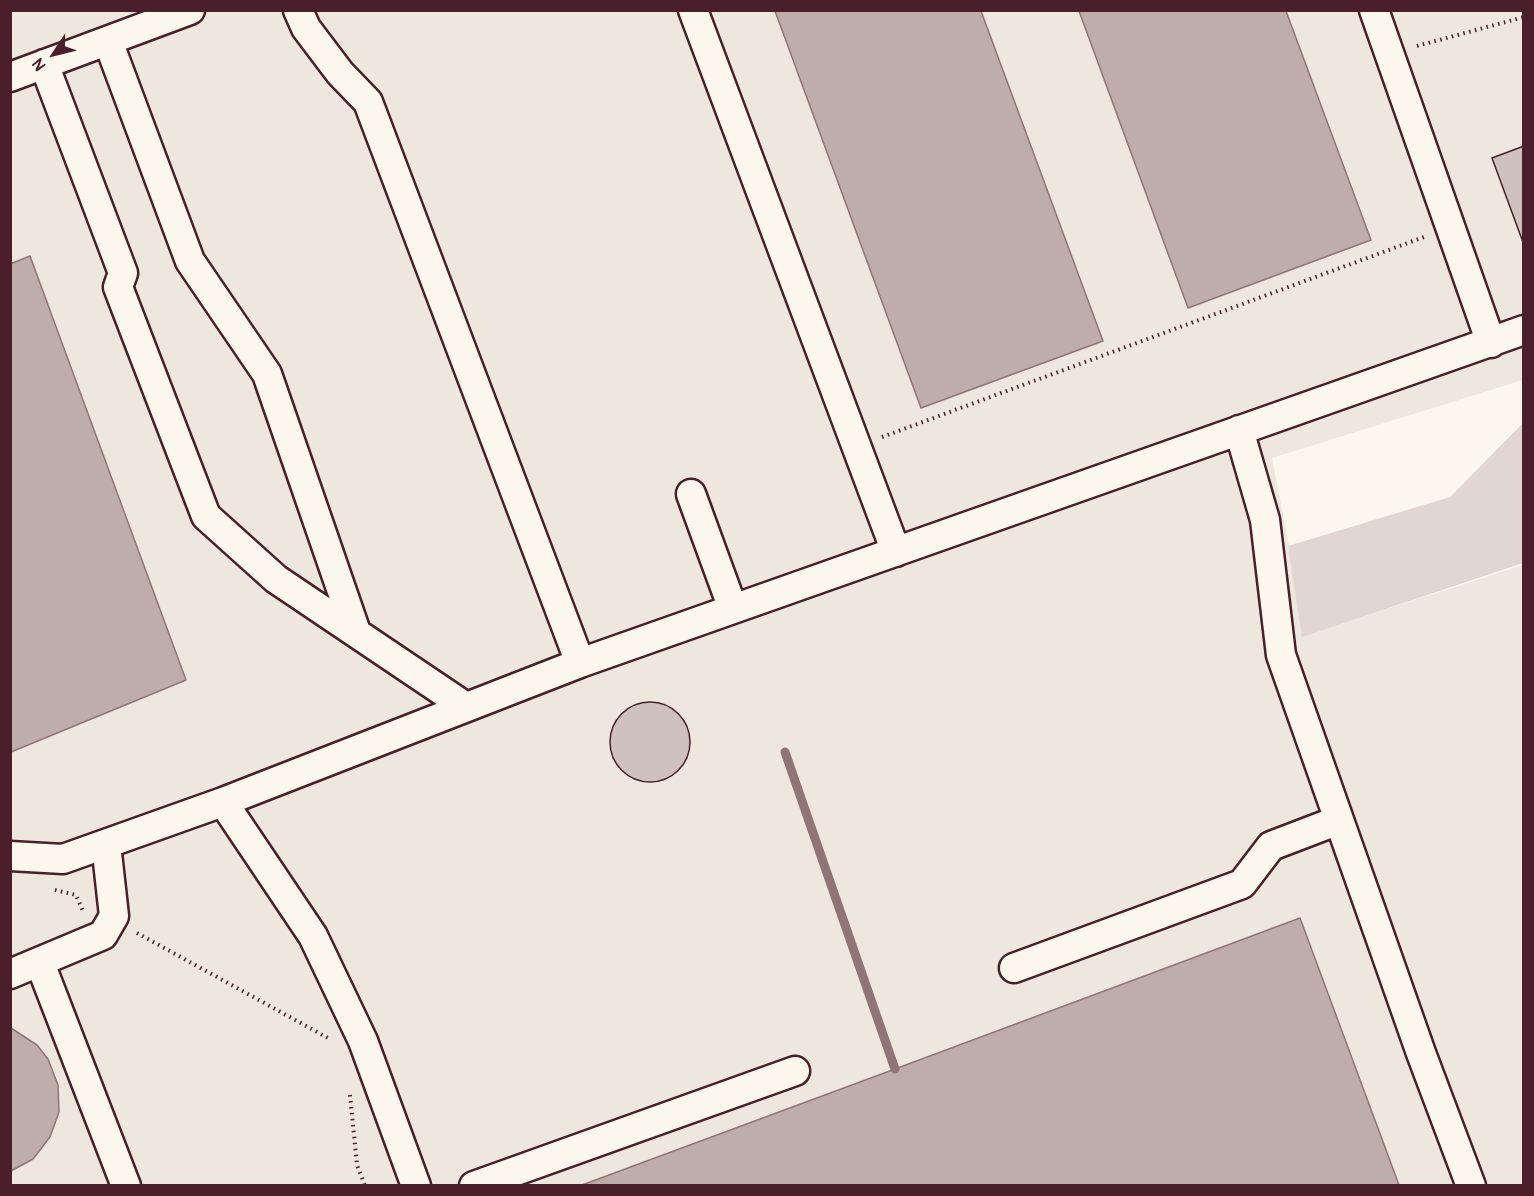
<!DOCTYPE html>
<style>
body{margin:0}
#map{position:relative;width:1534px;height:1196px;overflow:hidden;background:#fbf7ec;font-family:Pangolin,sans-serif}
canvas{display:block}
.frame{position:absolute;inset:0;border:12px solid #4a1f2b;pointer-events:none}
.north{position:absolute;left:24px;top:24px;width:60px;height:60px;-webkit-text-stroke:4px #fbf7ec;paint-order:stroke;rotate:235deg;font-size:16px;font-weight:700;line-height:24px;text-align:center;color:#4a1f2b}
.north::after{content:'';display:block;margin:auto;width:21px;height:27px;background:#4a1f2b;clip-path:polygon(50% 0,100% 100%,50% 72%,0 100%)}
</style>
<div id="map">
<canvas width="1534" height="1196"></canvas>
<div class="frame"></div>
<div class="north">N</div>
</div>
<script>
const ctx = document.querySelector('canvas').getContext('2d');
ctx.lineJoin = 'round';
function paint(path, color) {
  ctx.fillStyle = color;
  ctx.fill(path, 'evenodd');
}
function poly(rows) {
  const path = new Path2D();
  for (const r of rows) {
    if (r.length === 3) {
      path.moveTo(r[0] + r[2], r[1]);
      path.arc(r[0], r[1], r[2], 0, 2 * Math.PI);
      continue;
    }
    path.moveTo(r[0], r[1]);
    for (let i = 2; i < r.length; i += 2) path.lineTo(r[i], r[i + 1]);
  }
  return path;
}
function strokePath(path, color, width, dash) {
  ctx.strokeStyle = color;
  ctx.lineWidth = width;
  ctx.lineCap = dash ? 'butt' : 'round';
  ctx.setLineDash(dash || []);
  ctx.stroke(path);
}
paint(poly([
 [10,11,1523,11,1523,380,1272,458,1306,635,1523,565,1523,1185,11,1185]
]), '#eee7de');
paint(poly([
 [1523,423,1523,563,1302,637,1288,546,1450,497]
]), '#e2d7d0');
const water = poly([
 [775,11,981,11,1103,341,921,408,775,11],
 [1079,11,1286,11,1371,240,1188,308,1079,11],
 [30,256,186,680,11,752,10,264,30,256],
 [1300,918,1399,1185,582,1185,895,1069,1300,918],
 [11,1028,37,1045,48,1059,58,1085,59,1112,50,1137,33,1159,11,1171,11,1028]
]);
paint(water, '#bfadaa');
strokePath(water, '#907477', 1.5);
strokePath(poly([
 [785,752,895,1069]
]), '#907477', 9);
const building = poly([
 [1524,146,1524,245,1492,158,1524,146],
 [650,742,40]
]);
paint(building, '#cfc2bc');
strokePath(building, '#4a1f2b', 1.5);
const minor = poly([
 [298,10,306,28,340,73,368,102,580,663],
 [693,10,896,552],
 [1374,10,1491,343],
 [108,41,190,261,267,374,356,632],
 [44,64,123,273,118,287,206,516,276,579,466,707],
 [10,77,190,10],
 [1239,430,1265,520,1281,655,1421,1053,1471,1186],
 [691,494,733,609],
 [223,802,313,936,363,1041,416,1186],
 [10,856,63,859,223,802,580,663,1524,330],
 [40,963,126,1186],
 [1014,968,1242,884,1271,846,1339,820],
 [10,974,103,935,114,916,106,844],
 [474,1186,795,1071]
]);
strokePath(minor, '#4a1f2b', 33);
strokePath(poly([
 [1417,46,1524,17],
 [882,437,1424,237],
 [55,890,76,895,83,911],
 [137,933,328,1038],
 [350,1095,357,1165,365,1186]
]), '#4a1f2b', 4, [1.5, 4.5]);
strokePath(minor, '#fbf7ec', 28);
</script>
